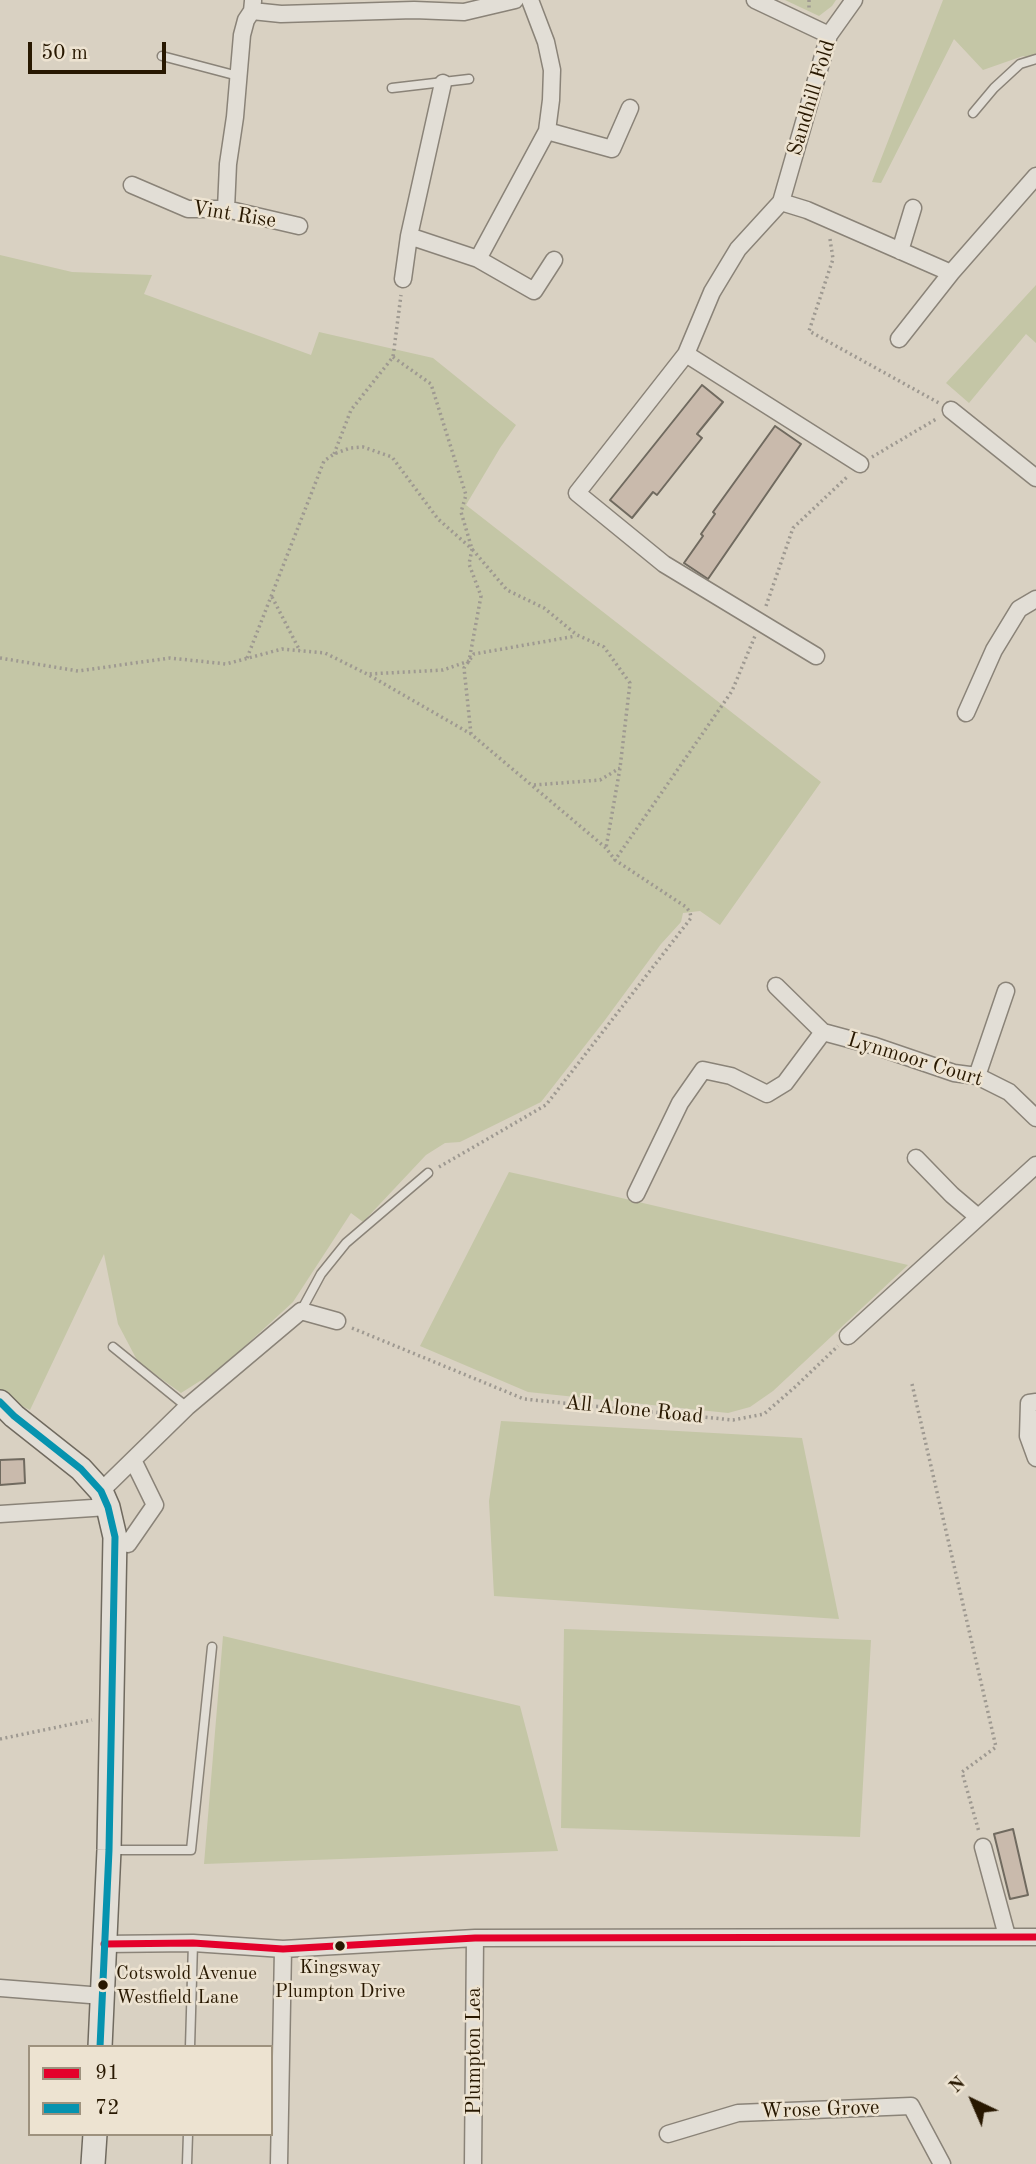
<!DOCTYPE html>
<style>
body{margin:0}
#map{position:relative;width:1036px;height:2164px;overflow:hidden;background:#d9d1c2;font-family:"Old Standard TT",serif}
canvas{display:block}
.legend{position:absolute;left:28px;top:2045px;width:245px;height:91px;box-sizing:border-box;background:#ede3d1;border:2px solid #9e927e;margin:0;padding:9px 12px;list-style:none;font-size:21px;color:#281801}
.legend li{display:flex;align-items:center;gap:14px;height:35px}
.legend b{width:35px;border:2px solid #9e927e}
.north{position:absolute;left:938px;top:2066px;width:70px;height:70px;-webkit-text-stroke:5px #ede3d1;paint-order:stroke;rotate:316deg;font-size:19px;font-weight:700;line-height:28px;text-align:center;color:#281801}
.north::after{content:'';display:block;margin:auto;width:24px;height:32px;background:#281801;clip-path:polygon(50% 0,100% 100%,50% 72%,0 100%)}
.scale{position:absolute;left:28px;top:42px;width:138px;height:32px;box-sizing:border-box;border:4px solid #281801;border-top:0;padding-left:9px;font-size:21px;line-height:24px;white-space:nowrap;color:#281801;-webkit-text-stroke:5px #ede3d1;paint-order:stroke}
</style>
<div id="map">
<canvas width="1036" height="2164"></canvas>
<ul class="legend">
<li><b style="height:9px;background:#e4002b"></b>91</li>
<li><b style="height:9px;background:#0693af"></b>72</li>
</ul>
<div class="north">N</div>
<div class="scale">50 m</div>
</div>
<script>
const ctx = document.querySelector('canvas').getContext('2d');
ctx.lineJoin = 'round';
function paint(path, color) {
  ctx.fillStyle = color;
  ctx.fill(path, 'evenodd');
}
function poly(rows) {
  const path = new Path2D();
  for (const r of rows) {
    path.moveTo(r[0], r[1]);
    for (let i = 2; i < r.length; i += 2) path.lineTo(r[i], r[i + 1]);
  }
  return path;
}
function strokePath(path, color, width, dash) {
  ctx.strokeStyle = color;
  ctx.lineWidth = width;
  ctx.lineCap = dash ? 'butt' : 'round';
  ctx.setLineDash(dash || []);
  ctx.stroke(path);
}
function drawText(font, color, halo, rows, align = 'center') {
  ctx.font = font + ' "Old Standard TT",serif';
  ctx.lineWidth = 5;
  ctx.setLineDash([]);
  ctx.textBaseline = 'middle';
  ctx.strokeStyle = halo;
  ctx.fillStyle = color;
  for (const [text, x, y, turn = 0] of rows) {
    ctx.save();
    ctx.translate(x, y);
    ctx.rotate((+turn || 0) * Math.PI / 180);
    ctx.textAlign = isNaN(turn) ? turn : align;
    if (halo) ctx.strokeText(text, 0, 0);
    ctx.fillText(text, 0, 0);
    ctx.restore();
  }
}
paint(poly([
 [785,0,836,0,832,6,819,16],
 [943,0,1036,0,1036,61,1023,56,983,70,954,39,881,183,872,182],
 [0,255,72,272,152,275,144,294,311,355,319,332,433,358,516,425,500,448,466,505,821,782,720,925,700,911,683,913,681,922,661,944,605,1020,541,1102,460,1142,445,1143,426,1155,363,1222,351,1213,293,1302,210,1378,200,1381,181,1393,138,1362,118,1324,104,1254,30,1410,8,1399,0,1390],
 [1036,285,1036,343,1026,334,969,403,946,383],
 [509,1172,536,1178,908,1265,773,1391,750,1407,728,1413,528,1392,420,1346],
 [501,1421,802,1438,839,1619,494,1596,489,1501],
 [564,1629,871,1640,860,1837,561,1828],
 [223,1636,520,1706,558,1851,204,1864]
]), '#c4c6a6');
const building = poly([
 [702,385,723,402,697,434,702,438,657,495,653,492,632,518,610,500,702,385],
 [775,426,801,444,708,579,684,563,703,536,701,534,715,514,713,512,775,426],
 [24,1459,25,1483,0,1485,0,1460,24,1459],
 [1013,1829,1028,1895,1010,1899,994,1834,1013,1829]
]);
paint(building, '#c9baac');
strokePath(building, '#706a5f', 2);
const lane = poly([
 [162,56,238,76],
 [392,88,469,79],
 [973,113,994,88,1020,64,1036,59],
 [301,1311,321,1274,346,1243,428,1173],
 [113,1347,187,1407],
 [112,1850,191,1850,212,1647],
 [190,2047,193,1943],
 [187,2164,188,2134]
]);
const street = poly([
 [755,0,829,35],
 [252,11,281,14,414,10,464,12,515,0],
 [547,131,612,149,630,108],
 [132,185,188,209,226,209,299,226],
 [781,202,807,210,951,273,899,339],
 [226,209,228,164,235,117,242,35,246,20,252,11,253,1],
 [409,236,478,259,534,291,554,260],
 [900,251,913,208],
 [478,259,547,131,551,100,552,70,546,42,530,0],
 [951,273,1036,176],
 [403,279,409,236,443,83],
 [686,354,860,464],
 [951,410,1036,478],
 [816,656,664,564,577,493,686,354,712,292,738,249,781,202,829,35,854,0],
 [966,713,994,650,1019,609,1036,599],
 [776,986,823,1032],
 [977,1076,1006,991],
 [916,1158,952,1195,978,1217],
 [636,1194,680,1103,703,1070,731,1076,767,1094,785,1083,823,1032,875,1046,954,1073,977,1076,1009,1092,1036,1118],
 [848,1336,1036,1165],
 [1036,1402,1029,1403,1028,1436,1036,1458],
 [101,1491,187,1407,301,1311,337,1321],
 [0,1514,108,1507],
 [128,1544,155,1505,133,1460],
 [983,1847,1007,1936],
 [104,1944,193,1943,283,1949,475,1938,1036,1937],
 [0,1988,103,1996],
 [668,2134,738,2113,911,2106,942,2164],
 [279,2164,283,1949],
 [473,2164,475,1938]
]);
const secondary = poly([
 [0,1402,14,1416,81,1469,101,1491,108,1507,115,1537,109,1850,100,2047],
 [93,2164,95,2134]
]);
strokePath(lane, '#8a8378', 11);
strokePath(street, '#8a8378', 19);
strokePath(secondary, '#706a5f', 26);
strokePath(poly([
 [809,0,809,9],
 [830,239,833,259,809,331,939,403],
 [393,357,431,384,466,495,461,512,472,549,507,590,544,608,577,635,604,647,630,683,620,768,606,848],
 [334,454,351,410,393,357,401,295],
 [872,457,938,418],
 [272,597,300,651],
 [766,606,793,528,847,477],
 [0,658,78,671,170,658,226,664,282,649,325,653,367,674,471,734,606,848,615,860],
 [247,658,324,461,334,454,350,448,363,447,392,457,438,519,472,549,469,564,481,596,469,661,443,670,369,674],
 [471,734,464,668,474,654,576,636],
 [534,785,600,780,620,768],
 [439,1167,546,1105,691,918,690,912,686,907,615,860,732,691,755,636],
 [352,1328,524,1399,733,1420,764,1414,795,1387,838,1346],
 [912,1384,996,1747,962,1772,979,1832],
 [0,1739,92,1720]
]), '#9e9991', 3.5, [2, 3.5]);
strokePath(lane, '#e2ded6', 8);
strokePath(street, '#e2ded6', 16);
strokePath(secondary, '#e2ded6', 23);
strokePath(poly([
 [104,1944,193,1943,283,1949,475,1938,1036,1937]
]), '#e4002b', 7);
strokePath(poly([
 [0,1402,14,1416,81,1469,101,1491,108,1507,115,1537,109,1850,100,2047]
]), '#0693af', 7);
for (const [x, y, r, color] of [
 [340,1946,6,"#281801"],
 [103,1985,6,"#281801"]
]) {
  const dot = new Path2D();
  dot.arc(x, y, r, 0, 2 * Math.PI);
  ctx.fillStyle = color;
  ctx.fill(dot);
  strokePath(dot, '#ede3d1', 2.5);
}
drawText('19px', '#281801', '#ede3d1', [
 ["Kingsway",340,1968],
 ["Plumpton Drive",340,1992],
 ["Cotswold Avenue",116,1974,"left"],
 ["Westfield Lane",116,1998,"left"]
]);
drawText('21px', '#281801', '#ede3d1', [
 ["Sandhill Fold",812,98,-73],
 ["Vint Rise",234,215,9],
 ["Lynmoor Court",915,1060,17],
 ["All Alone Road",634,1410,6],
 ["Plumpton Lea",474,2051,-90],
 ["Wrose Grove",820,2110,-2]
]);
</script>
